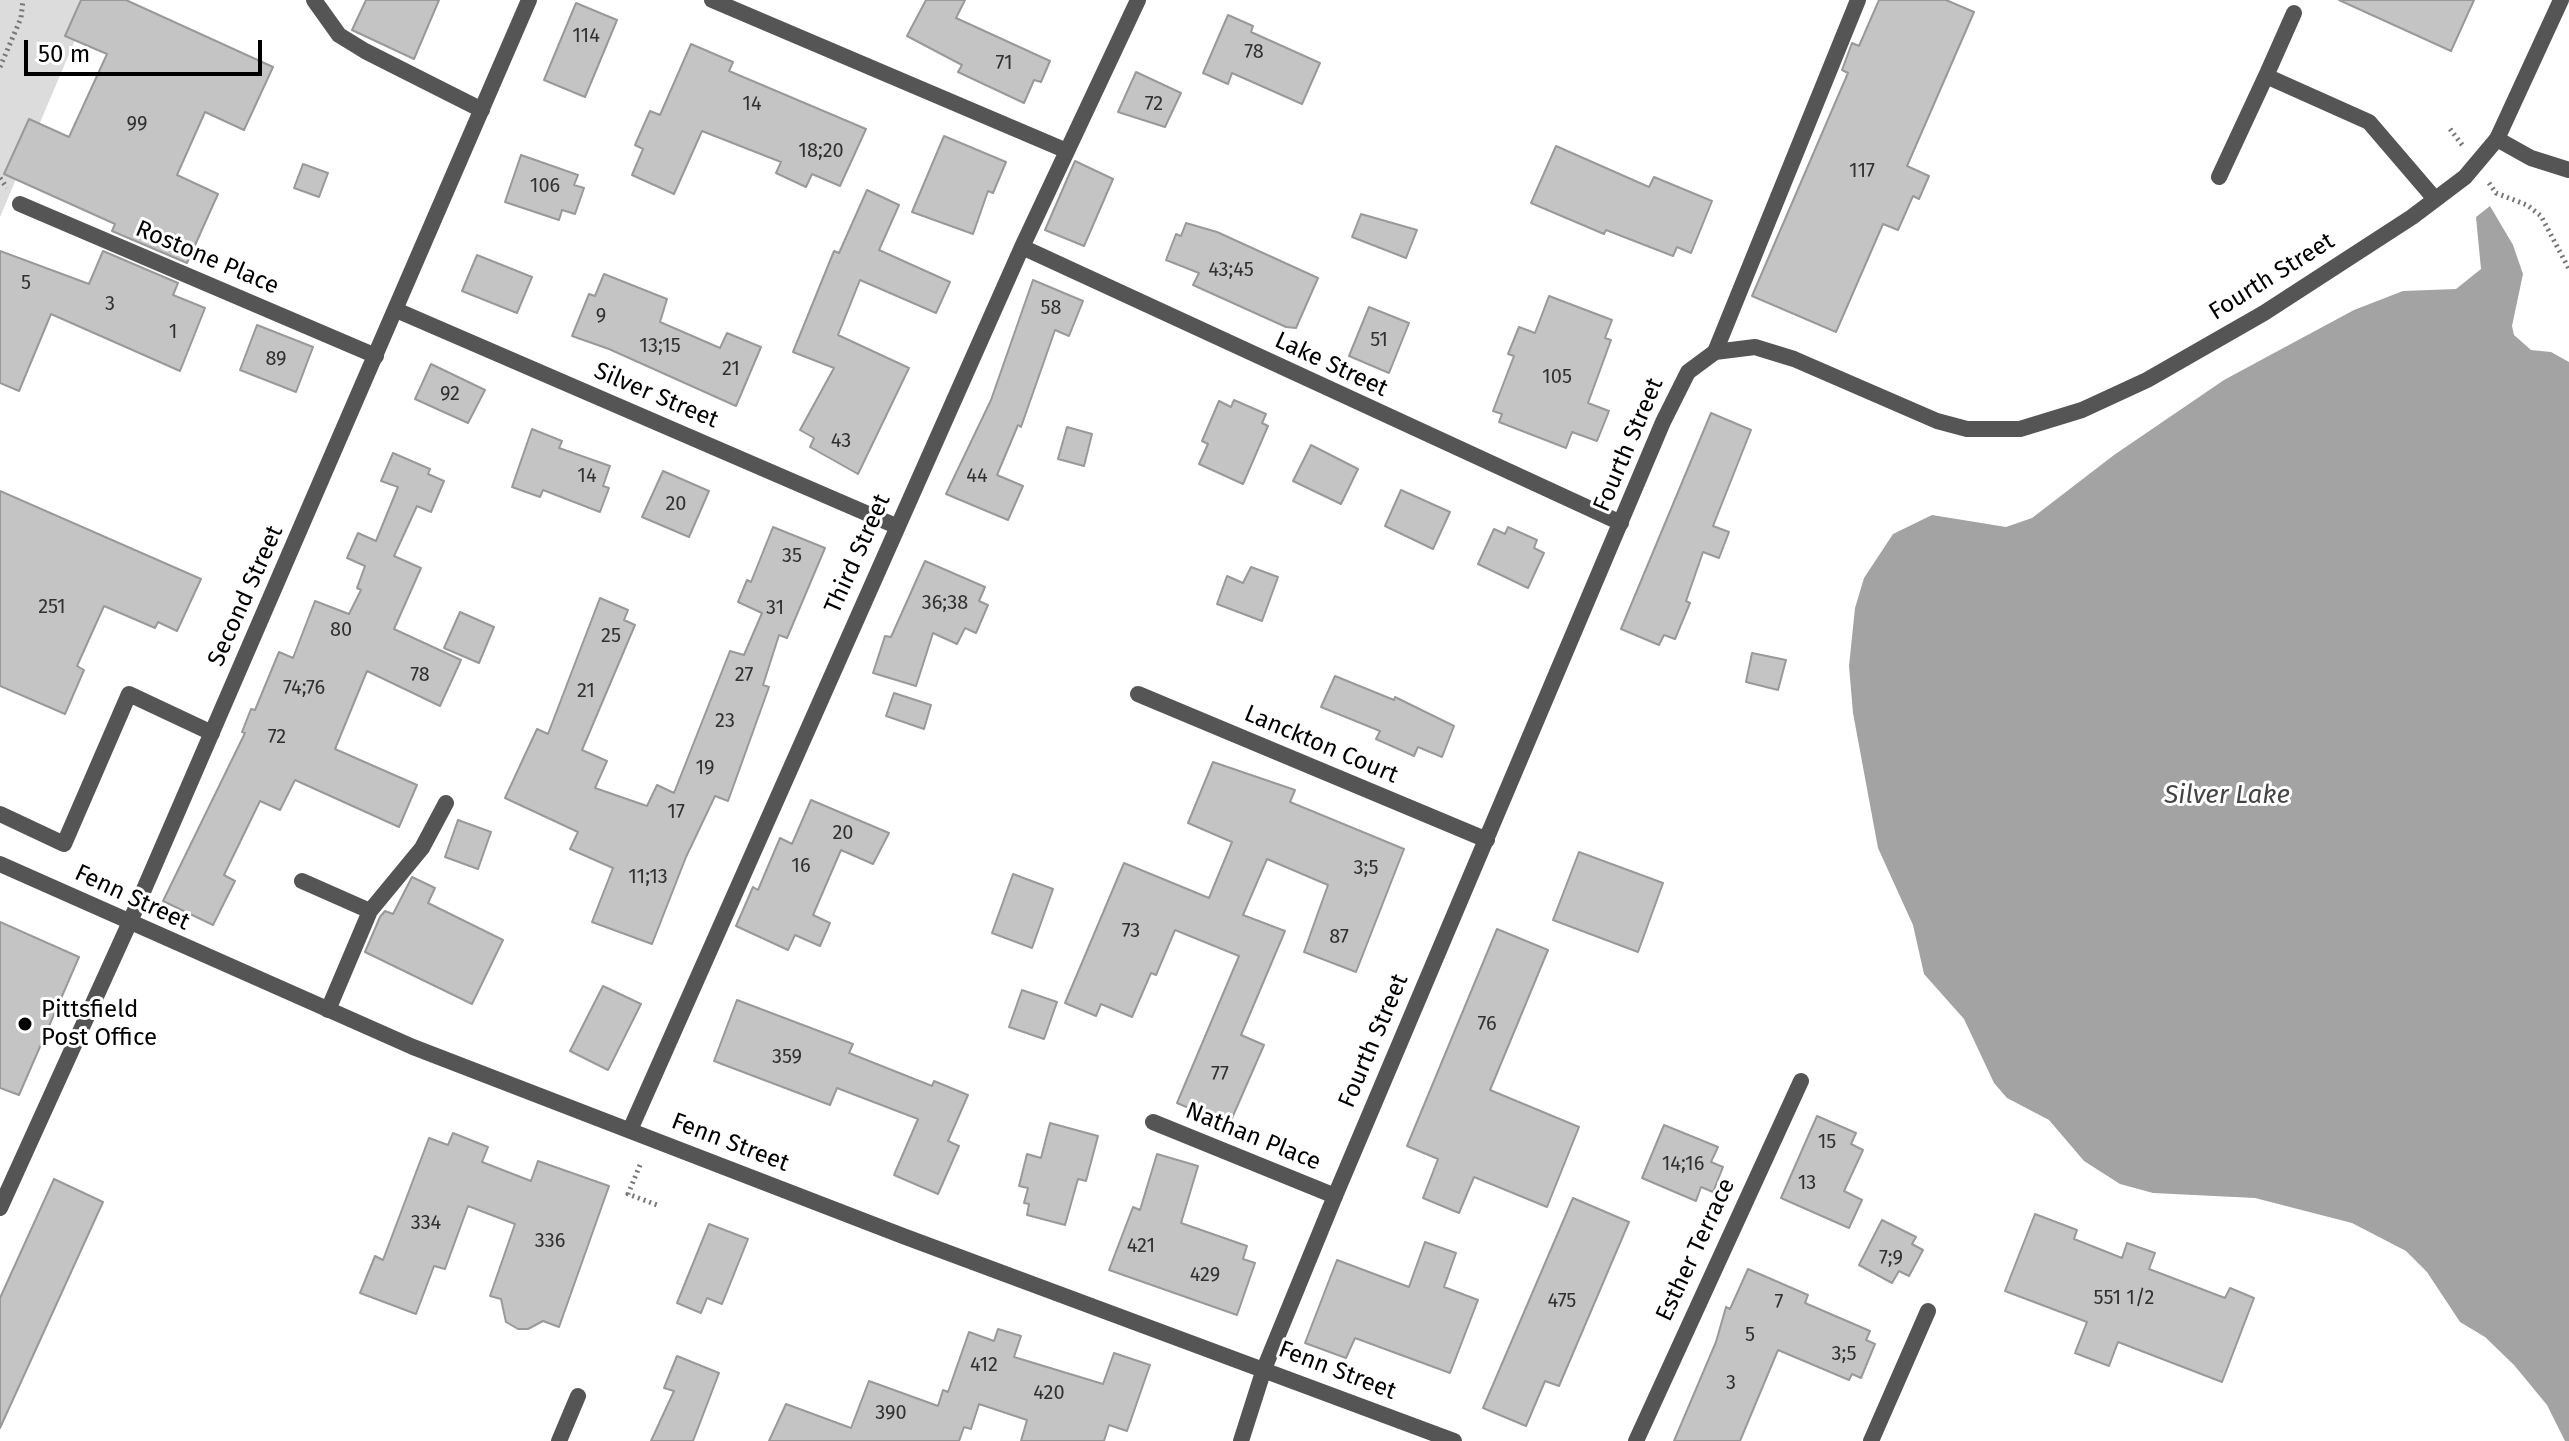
<!DOCTYPE html>
<style>
body{margin:0}
#map{position:relative;width:2569px;height:1441px;overflow:hidden;background:#fff;font-family:"Fira Sans",sans-serif}
canvas{display:block}
.scale{position:absolute;left:24px;top:40px;width:238px;height:36px;box-sizing:border-box;border:4px solid #000;border-top:0;padding-left:10px;font-size:24px;line-height:28px;white-space:nowrap;color:#000;-webkit-text-stroke:6px #fff;paint-order:stroke}
</style>
<div id="map">
<canvas width="2569" height="1441"></canvas>
<div class="scale">50 m</div>
</div>
<script>
const ctx = document.querySelector('canvas').getContext('2d');
ctx.lineJoin = 'round';
function paint(path, color) {
  ctx.fillStyle = color;
  ctx.fill(path, 'evenodd');
}
function poly(rows) {
  const path = new Path2D();
  for (const r of rows) {
    path.moveTo(r[0], r[1]);
    for (let i = 2; i < r.length; i += 2) path.lineTo(r[i], r[i + 1]);
  }
  return path;
}
function strokePath(path, color, width, dash) {
  ctx.strokeStyle = color;
  ctx.lineWidth = width;
  ctx.lineCap = dash ? 'butt' : 'round';
  ctx.setLineDash(dash || []);
  ctx.stroke(path);
}
function drawText(font, color, halo, rows, align = 'center') {
  ctx.font = font + ' "Fira Sans",sans-serif';
  ctx.lineWidth = 6;
  ctx.setLineDash([]);
  ctx.textBaseline = 'middle';
  ctx.strokeStyle = halo;
  ctx.fillStyle = color;
  for (const [text, x, y, turn = 0] of rows) {
    ctx.save();
    ctx.translate(x, y);
    ctx.rotate((+turn || 0) * Math.PI / 180);
    ctx.textAlign = isNaN(turn) ? turn : align;
    if (halo) ctx.strokeText(text, 0, 0);
    ctx.fillText(text, 0, 0);
    ctx.restore();
  }
}
paint(poly([
 [0,0,92,0,0,217]
]), '#dcdcdc');
paint(poly([
 [2490,206,2513,245,2523,274,2512,326,2514,335,2531,350,2551,352,2569,362,2569,1441,2565,1441,2547,1405,2514,1365,2485,1337,2460,1322,2427,1272,2406,1251,2352,1223,2255,1198,2153,1193,2120,1184,2084,1161,2049,1120,2007,1098,1994,1083,1964,1019,1924,974,1913,925,1878,848,1853,713,1849,666,1855,608,1864,578,1893,534,1932,515,2006,527,2032,518,2114,455,2224,380,2274,353,2354,310,2403,291,2456,289,2481,269,2476,217]
]), '#a3a3a3');
const building = poly([
 [81,0,126,0,273,67,244,130,205,112,177,175,218,194,187,263,112,231,115,224,4,174,29,119,69,137,107,54,65,36,81,0],
 [366,0,439,0,414,59,352,30,366,0],
 [926,0,965,0,956,18,1050,61,1041,82,1034,80,1024,103,958,72,962,65,907,36,926,0],
 [1879,0,1946,0,1974,12,1907,166,1929,176,1919,199,1913,196,1898,230,1883,224,1836,332,1752,296,1848,73,1842,70,1852,43,1859,46,1879,0],
 [2339,0,2474,0,2451,51,2339,0],
 [576,3,617,20,585,97,544,80,576,3],
 [1228,15,1253,26,1251,32,1320,63,1302,104,1232,73,1228,84,1203,73,1228,15],
 [691,44,733,62,729,71,866,129,840,186,812,174,806,187,776,173,781,162,702,131,674,194,632,175,643,149,635,145,650,111,660,115,691,44],
 [1136,72,1181,93,1165,127,1118,112,1136,72],
 [944,136,1006,162,993,193,988,191,973,234,912,212,944,136],
 [1556,146,1649,187,1654,177,1712,201,1691,253,1677,247,1673,256,1606,230,1604,234,1531,203,1556,146],
 [521,155,578,175,574,185,584,188,575,214,562,210,559,220,505,202,521,155],
 [1075,161,1113,179,1084,246,1045,230,1075,161],
 [303,164,328,173,319,197,294,188,303,164],
 [867,190,899,205,879,250,950,282,936,313,860,280,838,335,909,368,858,474,810,447,814,438,800,430,834,368,793,352,834,251,839,253,867,190],
 [1361,214,1417,230,1406,258,1352,237,1361,214],
 [1186,223,1217,232,1318,278,1296,328,1286,327,1193,285,1199,273,1166,260,1176,234,1181,236,1186,223],
 [0,251,89,284,103,251,178,283,173,295,205,308,180,371,51,314,19,391,0,383,0,251],
 [477,255,532,277,517,313,462,291,477,255],
 [604,274,667,299,660,322,720,348,727,333,761,347,736,406,609,349,572,336,589,294,595,296,604,274],
 [1033,280,1083,301,1069,336,1055,330,1021,427,1018,425,997,475,1023,486,1008,520,946,494,991,400,1033,280],
 [1549,296,1612,320,1605,338,1611,340,1588,403,1609,411,1597,441,1572,432,1566,448,1499,422,1502,414,1493,411,1514,356,1508,354,1519,327,1535,333,1549,296],
 [1369,307,1409,323,1389,373,1349,356,1369,307],
 [257,325,313,347,296,392,240,370,257,325],
 [431,364,485,390,468,423,415,399,431,364],
 [1234,400,1266,414,1262,423,1268,426,1243,484,1199,464,1208,444,1202,441,1219,401,1231,407,1234,400],
 [1711,413,1751,430,1713,526,1729,532,1719,558,1703,552,1686,601,1690,603,1675,639,1664,635,1659,645,1621,629,1711,413],
 [1067,427,1092,434,1084,466,1058,459,1067,427],
 [532,429,562,441,559,448,610,466,603,486,609,488,600,512,543,490,540,497,512,487,532,429],
 [1311,445,1358,469,1341,504,1293,481,1311,445],
 [393,453,430,469,428,474,444,481,431,512,417,506,394,556,421,568,394,629,461,660,440,706,367,671,335,749,417,785,399,827,295,780,280,810,260,801,224,875,235,881,213,925,163,901,245,733,242,732,251,709,255,710,279,652,293,658,315,601,349,614,361,590,357,588,365,566,347,558,358,533,376,541,398,487,381,481,393,453],
 [663,471,709,491,689,537,642,517,663,471],
 [1401,490,1450,512,1433,549,1385,526,1401,490],
 [0,491,201,579,177,631,158,622,155,628,104,606,77,666,84,670,65,714,0,686,0,491],
 [773,527,825,548,787,638,779,635,763,685,769,687,728,801,715,796,686,857,652,944,592,922,613,868,570,849,578,832,505,798,537,729,548,734,600,598,628,610,624,620,635,625,582,750,607,761,595,788,647,806,657,785,674,793,730,651,744,655,762,613,738,602,747,580,751,582,773,527],
 [1508,527,1537,540,1534,548,1544,553,1528,588,1478,564,1494,529,1505,534,1508,527],
 [925,561,985,587,979,601,988,605,976,633,965,628,957,644,933,633,916,686,873,673,885,636,891,637,925,561],
 [1251,567,1278,577,1262,621,1217,604,1227,576,1243,583,1251,567],
 [460,612,494,627,479,663,444,648,460,612],
 [1752,653,1786,660,1778,690,1746,682,1752,653],
 [1335,676,1394,700,1395,697,1454,726,1442,757,1418,747,1414,756,1376,739,1380,731,1321,707,1335,676],
 [894,693,931,705,924,729,886,716,894,693],
 [1213,762,1295,790,1290,802,1404,849,1356,972,1304,952,1328,885,1267,859,1243,915,1285,931,1241,1035,1264,1045,1229,1125,1177,1103,1239,956,1175,930,1156,975,1151,973,1132,1017,1101,1004,1096,1016,1065,1003,1124,863,1209,898,1232,842,1188,823,1213,762],
 [811,800,889,833,873,864,841,850,813,915,830,923,820,946,795,935,788,950,736,926,753,887,758,890,780,838,792,844,811,800],
 [458,820,491,832,478,869,445,857,458,820],
 [1579,852,1663,883,1638,952,1553,920,1579,852],
 [1013,874,1053,889,1032,948,992,933,1013,874],
 [412,877,435,888,428,903,503,940,472,1004,365,952,380,917,385,911,393,914,412,877],
 [0,922,79,957,19,1095,0,1088,0,922],
 [1497,929,1548,950,1490,1090,1579,1127,1547,1207,1474,1177,1459,1213,1423,1198,1438,1159,1407,1146,1497,929],
 [603,986,641,1004,608,1070,570,1051,603,986],
 [1022,990,1057,1002,1044,1039,1009,1027,1022,990],
 [737,1000,853,1044,849,1053,932,1086,934,1081,968,1095,948,1141,959,1146,938,1194,894,1175,918,1119,837,1088,830,1105,714,1061,737,1000],
 [1817,1116,1856,1133,1851,1144,1863,1150,1844,1191,1862,1200,1849,1228,1781,1198,1817,1116],
 [1050,1123,1098,1136,1086,1181,1078,1179,1065,1225,1027,1215,1029,1204,1024,1203,1028,1188,1019,1186,1027,1154,1041,1158,1050,1123],
 [1664,1125,1718,1147,1711,1162,1723,1167,1713,1192,1701,1187,1696,1201,1642,1178,1664,1125],
 [453,1133,488,1147,482,1162,531,1181,538,1161,609,1186,559,1327,543,1321,528,1329,518,1329,506,1322,501,1299,490,1296,515,1224,468,1206,445,1269,434,1266,416,1314,360,1293,375,1256,383,1260,429,1138,448,1145,453,1133],
 [1157,1154,1198,1166,1181,1223,1247,1246,1243,1259,1255,1263,1237,1315,1109,1270,1133,1207,1140,1210,1157,1154],
 [54,1179,103,1202,0,1428,0,1298,54,1179],
 [1573,1198,1629,1222,1559,1386,1545,1381,1526,1426,1483,1408,1573,1198],
 [2035,1214,2077,1230,2074,1239,2122,1258,2127,1243,2155,1253,2149,1269,2225,1298,2230,1288,2254,1298,2222,1382,2118,1342,2109,1366,2075,1353,2087,1322,2005,1291,2035,1214],
 [1882,1220,1916,1237,1912,1244,1923,1250,1909,1276,1899,1271,1892,1283,1859,1265,1882,1220],
 [709,1224,748,1239,722,1304,707,1298,701,1313,677,1303,709,1224],
 [1425,1242,1456,1253,1444,1287,1478,1300,1450,1373,1355,1338,1346,1358,1305,1343,1337,1260,1409,1287,1425,1242],
 [1748,1269,1808,1295,1805,1303,1870,1331,1866,1340,1875,1344,1861,1378,1852,1374,1849,1380,1778,1350,1740,1441,1674,1441,1716,1342,1726,1307,1730,1309,1748,1269],
 [998,1329,1021,1336,1014,1357,1103,1384,1114,1353,1150,1365,1127,1431,1109,1425,1104,1441,1021,1441,1027,1420,979,1404,971,1429,964,1427,959,1441,769,1441,786,1404,851,1428,869,1381,938,1406,943,1390,948,1392,969,1332,994,1341,998,1329],
 [677,1356,719,1373,693,1441,651,1441,674,1391,664,1388,677,1356]
]);
paint(building, '#c4c4c4');
strokePath(building, '#999', 2);
strokePath(poly([
 [0,67,21,18,23,0],
 [2450,129,2463,146],
 [0,178,7,188],
 [2489,183,2496,193,2527,205,2541,216,2569,269],
 [640,1165,628,1194,657,1205]
]), '#777', 5, [2, 4]);
strokePath(poly([
 [2266,76,2294,13],
 [2219,177,2266,76,2369,122,2435,199],
 [1715,352,1858,0],
 [0,814,64,844,129,694,212,733],
 [302,881,370,911],
 [328,1010,370,911,422,848,446,803],
 [559,1441,578,1396]
]), '#555', 16);
strokePath(poly([
 [314,0,339,35,365,51,482,110],
 [712,0,1067,151],
 [2497,139,2531,158,2569,170],
 [20,204,376,356],
 [1022,247,1621,523],
 [396,310,896,526],
 [1138,694,1487,840],
 [1153,1122,1335,1196],
 [630,1130,1022,247,1138,0],
 [1636,1441,1801,1081],
 [1871,1441,1928,1311]
]), '#555', 16);
strokePath(poly([
 [0,864,413,1047,903,1236,1454,1441],
 [0,1208,129,924,529,0],
 [1241,1441,1264,1369,1335,1196,1663,422,1688,372,1715,352,1755,347,1794,359,1937,421,1967,429,2020,429,2082,410,2147,380,2264,313,2412,217,2465,177,2497,139,2561,0]
]), '#555', 16);
for (const [x, y, r, color] of [
 [25,1024,8,"#000"]
]) {
  const dot = new Path2D();
  dot.arc(x, y, r, 0, 2 * Math.PI);
  ctx.fillStyle = color;
  ctx.fill(dot);
  strokePath(dot, '#fff', 3);
}
drawText('20px', '#313131', null, [
 ["114",586,36],
 ["78",1254,52],
 ["71",1004,63],
 ["14",752,104],
 ["72",1154,104],
 ["99",137,124],
 ["18;20",821,151],
 ["117",1862,171],
 ["106",545,186],
 ["43;45",1231,270],
 ["5",26,283],
 ["3",110,304],
 ["58",1051,308],
 ["9",601,316],
 ["1",173,332],
 ["51",1379,340],
 ["13;15",660,346],
 ["89",276,359],
 ["21",731,369],
 ["105",1557,377],
 ["92",450,394],
 ["43",841,441],
 ["14",587,476],
 ["44",977,476],
 ["20",676,504],
 ["35",792,556],
 ["36;38",945,603],
 ["251",52,607],
 ["31",775,608],
 ["80",341,630],
 ["25",611,636],
 ["78",420,675],
 ["27",744,675],
 ["74;76",304,688],
 ["21",586,691],
 ["23",725,721],
 ["72",277,737],
 ["19",705,768],
 ["17",676,812],
 ["20",843,833],
 ["16",801,866],
 ["3;5",1366,868],
 ["11;13",648,877],
 ["73",1131,931],
 ["87",1339,937],
 ["76",1487,1024],
 ["359",787,1057],
 ["77",1220,1074],
 ["15",1827,1142],
 ["14;16",1683,1164],
 ["13",1807,1183],
 ["334",426,1223],
 ["336",550,1241],
 ["421",1141,1246],
 ["7;9",1891,1258],
 ["429",1205,1275],
 ["551 1/2",2124,1298],
 ["475",1562,1301],
 ["7",1779,1302],
 ["5",1750,1335],
 ["3;5",1844,1354],
 ["412",984,1365],
 ["3",1731,1383],
 ["420",1049,1393],
 ["390",891,1413]
]);
drawText('24px', '#000', '#fff', [
 ["Rostone Place",207,258,23],
 ["Fourth Street",2272,277,-32],
 ["Lake Street",1331,365,25],
 ["Silver Street",656,396,23],
 ["Fourth Street",1629,445,-67],
 ["Third Street",858,554,-66],
 ["Second Street",246,596,-66],
 ["Lanckton Court",1321,745,23],
 ["Fenn Street",132,898,25],
 ["Fourth Street",1374,1041,-67],
 ["Nathan Place",1253,1137,22],
 ["Fenn Street",730,1143,21],
 ["Esther Terrace",1696,1250,-65],
 ["Fenn Street",1337,1371,21]
]);
drawText('24px', '#000', '#fff', [
 ["Pittsfield",41,1010],
 ["Post Office",41,1038]
], 'left');
drawText('italic 26px', '#444', '#fff', [
 ["Silver Lake",2227,796]
]);
</script>
